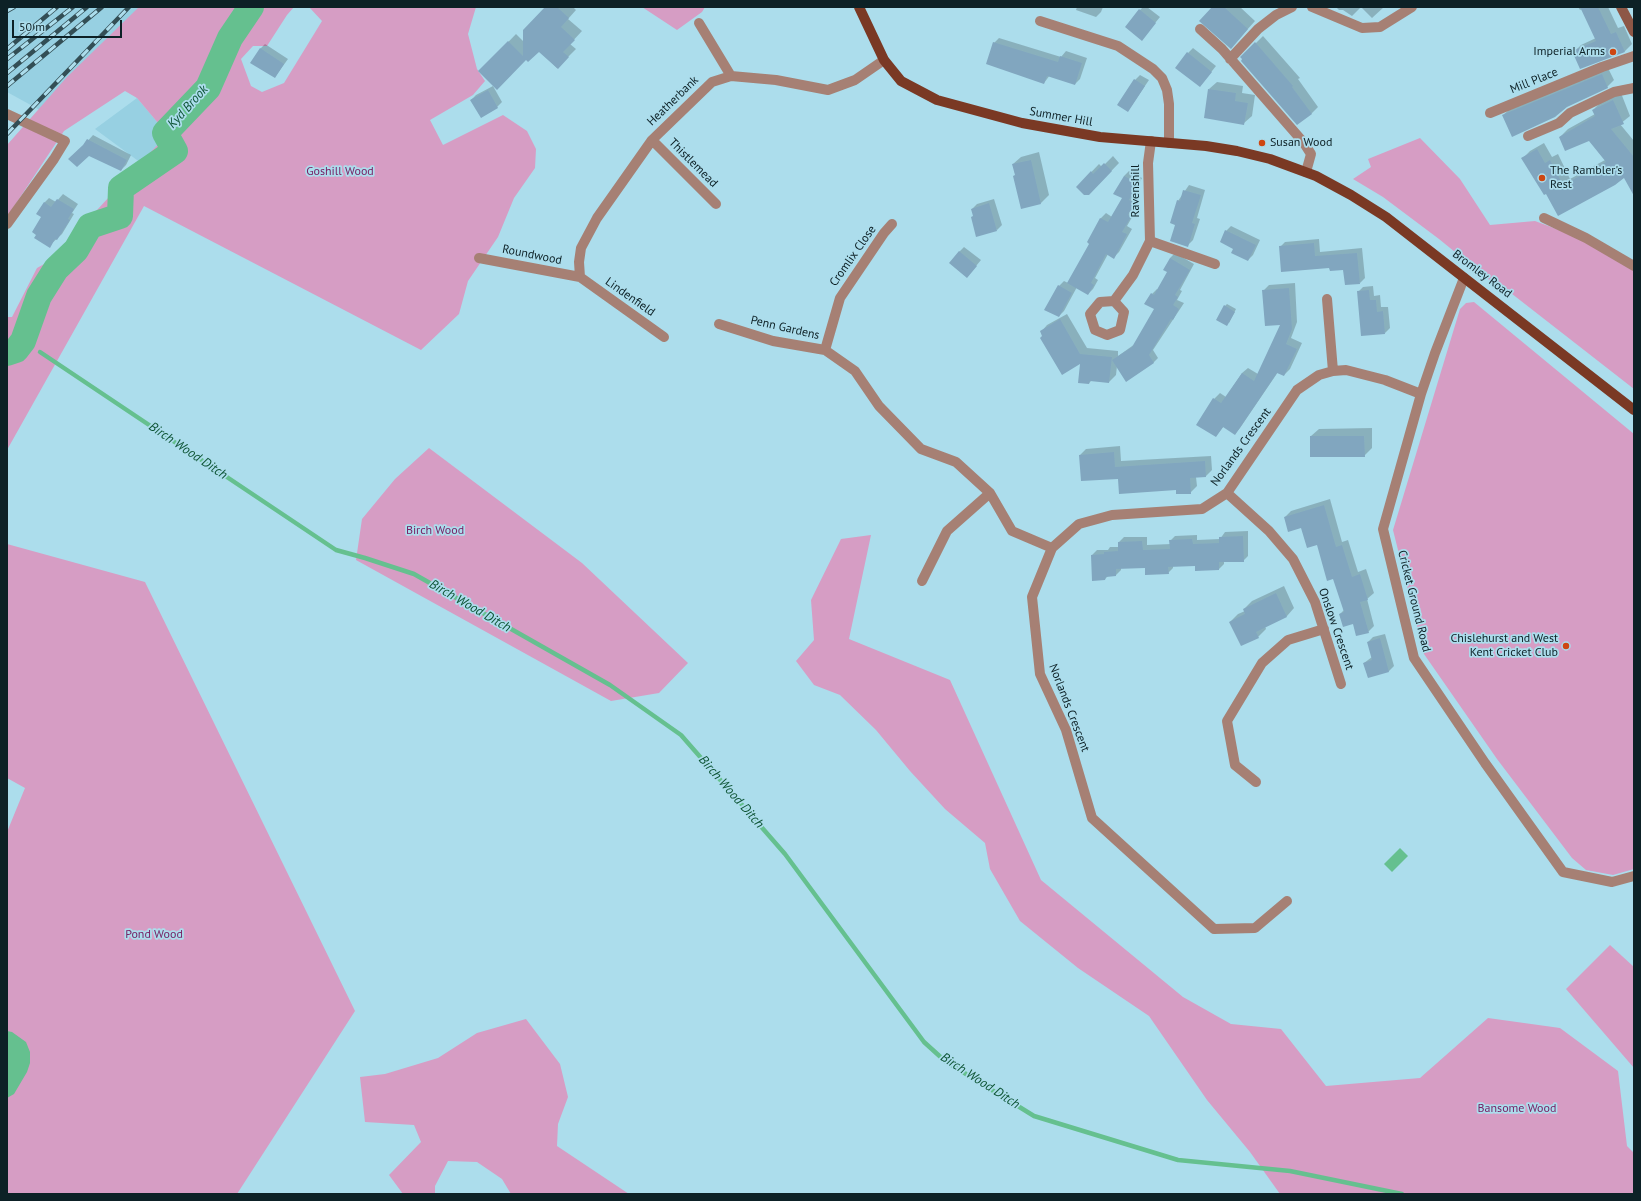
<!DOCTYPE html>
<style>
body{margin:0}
#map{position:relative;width:1641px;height:1201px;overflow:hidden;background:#acddec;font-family:"PT Sans",sans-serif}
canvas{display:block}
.frame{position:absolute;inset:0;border:8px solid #0d2126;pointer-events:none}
.scale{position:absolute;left:12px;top:20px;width:110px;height:18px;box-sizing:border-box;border:2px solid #0d2126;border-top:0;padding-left:5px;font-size:12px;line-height:14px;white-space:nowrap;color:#0d2126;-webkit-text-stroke:3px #acddec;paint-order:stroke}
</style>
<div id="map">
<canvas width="1641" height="1201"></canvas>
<div class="frame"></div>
<div class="scale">50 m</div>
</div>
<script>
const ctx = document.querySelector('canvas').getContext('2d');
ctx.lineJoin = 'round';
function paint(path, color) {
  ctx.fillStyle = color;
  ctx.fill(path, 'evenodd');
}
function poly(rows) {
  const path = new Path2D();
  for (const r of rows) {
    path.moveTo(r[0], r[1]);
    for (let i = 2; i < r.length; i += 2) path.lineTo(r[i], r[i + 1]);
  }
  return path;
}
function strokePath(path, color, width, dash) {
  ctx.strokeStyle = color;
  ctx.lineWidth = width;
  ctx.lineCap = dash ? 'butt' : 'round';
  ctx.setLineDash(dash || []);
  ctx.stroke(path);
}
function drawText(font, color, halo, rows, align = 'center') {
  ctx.font = font + ' "PT Sans",sans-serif';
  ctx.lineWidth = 3.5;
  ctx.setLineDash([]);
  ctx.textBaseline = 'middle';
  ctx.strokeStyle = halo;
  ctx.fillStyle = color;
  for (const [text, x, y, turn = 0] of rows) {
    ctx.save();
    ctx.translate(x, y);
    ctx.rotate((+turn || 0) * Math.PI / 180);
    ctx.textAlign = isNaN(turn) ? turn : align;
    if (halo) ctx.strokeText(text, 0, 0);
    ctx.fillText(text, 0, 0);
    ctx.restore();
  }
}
paint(poly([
 [7,7,200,7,61,118,38,109,7,92],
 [137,98,163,129,161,141,141,163,95,129]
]), '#97d0e2');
paint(poly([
 [139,7,294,7,287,15,267,46,253,46,241,59,251,86,262,92,284,83,322,21,309,7,476,7,468,34,477,69,485,81,473,95,430,120,443,145,503,115,527,131,536,149,535,168,514,198,498,237,468,281,459,314,421,350,144,206,7,450,7,317,12,317,37,268,62,254,89,217,97,210,161,141,163,129,137,98,125,91,64,131,7,217,7,145,67,77],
 [642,7,705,7,702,12,677,30],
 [1420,138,1460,179,1490,225,1535,221,1586,240,1634,270,1634,389,1507,290,1493,283,1439,239,1383,197,1353,179,1371,167,1368,159],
 [1474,302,1634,434,1634,869,1613,875,1586,870,1572,858,1497,759,1424,654,1393,530,1460,309,1466,303],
 [429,448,582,563,688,663,659,693,611,701,356,560,362,519,395,479],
 [871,535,849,639,950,680,1041,880,1183,997,1231,1024,1281,1029,1326,1086,1420,1078,1488,1018,1560,1028,1618,1071,1627,1146,1634,1153,1634,1194,1280,1194,1250,1152,1207,1100,1149,1016,1078,968,1020,921,990,869,985,843,945,809,910,771,876,730,840,695,814,685,796,661,814,640,811,600,841,539],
 [7,544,145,582,355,1011,237,1194,7,1194,7,832,25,788,7,778],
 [1610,945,1634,967,1634,1068,1566,989],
 [526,1019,560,1064,568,1097,558,1124,557,1146,629,1194,511,1194,502,1179,477,1162,448,1161,435,1186,435,1194,403,1194,389,1175,421,1142,414,1125,365,1122,360,1077,385,1074,438,1058,477,1033]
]), '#d69dc4');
paint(poly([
 [1400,848,1408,856,1392,872,1384,864],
 [7,1031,12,1032,26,1042,30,1052,30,1063,27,1072,14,1094,7,1098]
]), '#65c08f');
paint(poly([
 [546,7,573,7,576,10,568,19,582,31,570,44,576,49,557,68,539,50,526,59,480,71,516,34,524,42],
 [1077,7,1103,7,1101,12,1096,17,1076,10],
 [1143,7,1147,7,1160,17,1142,39,1140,10],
 [1213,7,1240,7,1255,21,1238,40],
 [1336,7,1384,7,1372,18,1361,7,1352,16,1343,10,1339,10],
 [1578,7,1608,7,1618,28,1624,26,1632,44,1625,51,1581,68,1574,52,1581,45,1596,38,1582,9,1580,10],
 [1263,36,1300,78,1298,79,1318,107,1311,114,1242,57],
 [999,38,1061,57,1066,51,1087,58,1080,79,1075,84,1050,75,1044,83,994,43],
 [265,44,288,59,275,77,260,49],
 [1193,48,1216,66,1200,86,1188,53],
 [1608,68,1614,80,1607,87,1503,115,1510,109],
 [1140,75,1149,80,1132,105,1127,110,1119,105,1135,80],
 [1217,82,1243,86,1242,93,1255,95,1252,116,1244,123,1209,89],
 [493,86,502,102,497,107,481,117,471,100,476,95],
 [1621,93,1630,116,1620,124,1634,141,1634,173,1546,193,1523,158,1530,151,1544,143,1552,157,1558,154,1570,179,1605,160,1589,140,1560,137,1568,129,1595,114,1593,110,1601,102],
 [93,135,131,155,126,165,121,170,89,154,85,144],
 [1039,152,1049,195,1041,203,1022,207,1013,164,1021,157],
 [1113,156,1119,163,1089,194,1077,187,1099,164,1102,167],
 [1129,171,1142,178,1133,195,1139,198,1132,210,1135,212,1127,226,1132,229,1119,252,1114,257,1108,254,1095,278,1098,280,1093,289,1088,294,1077,287,1064,311,1059,316,1059,286,1064,281,1068,283,1090,244,1088,242,1101,218,1106,213,1112,217,1123,198,1124,176],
 [1189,185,1205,190,1197,218,1200,219,1193,240,1188,245,1177,224,1178,201],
 [63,194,78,204,72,213,74,214,62,234,49,246,42,217,44,203,49,198,56,202],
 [994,199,1002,225,997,230,974,215,972,209,977,204],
 [1231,226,1260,240,1253,255,1248,260,1234,248,1226,231],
 [1319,239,1320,252,1362,248,1365,278,1360,283,1344,269,1330,267,1280,247,1285,242],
 [964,247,981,260,967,277,959,252],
 [1175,253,1194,264,1180,290,1182,291,1177,300,1184,303,1153,350,1158,358,1153,363,1117,366,1116,375,1109,382,1092,380,1089,383,1082,362,1043,336,1041,332,1047,325,1067,314,1087,348,1118,351,1118,356,1135,344,1156,309,1152,294,1157,289,1158,290,1169,272,1170,258],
 [1295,283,1297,322,1291,338,1302,343,1290,369,1284,375,1278,372,1240,428,1235,434,1224,426,1216,436,1214,399,1220,393,1226,397,1242,373,1248,368,1258,374,1282,324,1263,291,1269,285],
 [1373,286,1374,296,1380,295,1381,307,1388,307,1390,328,1385,333,1358,292,1363,287],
 [1227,304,1236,309,1229,323,1225,306],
 [1372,428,1372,448,1364,456,1311,436,1319,429],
 [1120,446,1121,461,1211,456,1212,470,1206,476,1196,477,1197,486,1190,493,1119,478,1080,455,1086,449],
 [1330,499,1342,542,1348,540,1358,572,1366,569,1374,593,1367,599,1374,626,1368,632,1340,614,1344,610,1334,578,1317,544,1302,527,1285,517,1291,511],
 [1248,531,1248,556,1243,561,1224,561,1224,564,1219,569,1196,565,1173,566,1173,568,1168,573,1146,567,1121,568,1121,570,1116,575,1109,575,1105,579,1092,555,1097,550,1108,550,1110,547,1119,547,1119,542,1124,537,1147,537,1147,545,1171,544,1170,541,1175,536,1197,535,1197,540,1220,539,1225,532],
 [1284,586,1294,608,1287,616,1265,626,1266,629,1258,637,1230,622,1238,614,1245,611,1244,609,1252,601],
 [1385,634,1394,666,1389,671,1368,677,1364,663,1372,657,1368,642,1373,637]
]), '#0003');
strokePath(poly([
 [23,341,27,344],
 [40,352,336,550,365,558,414,574,610,685,681,735,785,854,924,1042,945,1061,1034,1116,1178,1160,1290,1171,1402,1194]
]), '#65c08f', 4.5);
strokePath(poly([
 [7,353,16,350,23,341,39,296,56,269,76,250,90,226,120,216,121,188,175,151,165,133,208,88,230,38,251,7]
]), '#65c08f', 26);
paint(poly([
 [545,7,557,7,569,18,561,27,575,40,563,52,569,57,558,69,539,52,528,62,526,60,497,90,478,71,508,41,523,56,523,30],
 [1212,7,1224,7,1248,29,1231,49,1199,21],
 [1580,7,1598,7,1611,34,1616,32,1625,52,1580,69,1572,51,1596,41],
 [1139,9,1156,23,1142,41,1125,27],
 [993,42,1058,62,1060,56,1082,63,1075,85,1047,76,1044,84,986,64],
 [1255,42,1293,86,1292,87,1312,114,1297,125,1241,61,1242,59,1240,57],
 [260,48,284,64,275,78,250,63],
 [1187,52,1212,72,1200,87,1175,68],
 [1602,74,1608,88,1567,107,1555,117,1512,137,1502,115],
 [1134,79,1145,86,1128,112,1117,105],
 [1208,89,1236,93,1235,101,1248,103,1244,125,1204,118],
 [488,90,498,108,481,118,470,100],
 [1613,100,1624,124,1611,129,1634,157,1634,196,1624,178,1615,185,1558,216,1546,194,1544,195,1521,158,1537,149,1545,163,1550,160,1563,185,1606,162,1589,141,1565,151,1559,137,1595,116,1592,110],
 [87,139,127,160,121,171,89,156,77,167,68,159,83,145],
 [1031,160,1041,204,1021,209,1013,176,1015,175,1012,164],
 [1104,163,1112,171,1089,195,1084,195,1076,187,1091,171,1093,174],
 [1124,176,1138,183,1129,200,1134,203,1128,215,1131,217,1122,232,1127,234,1114,259,1106,254,1091,283,1094,285,1088,295,1067,283,1089,244,1087,242,1100,218,1108,222,1122,198,1113,194],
 [1183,190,1201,195,1192,223,1195,224,1188,247,1170,241,1175,225,1170,223,1177,200,1180,201],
 [57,199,74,209,68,219,70,220,57,240,55,239,50,248,34,238,36,235,32,232,41,217,36,214,44,202,51,207],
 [989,203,997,231,976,237,971,217,973,216,971,209],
 [1225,230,1256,245,1248,261,1231,253,1233,249,1220,242],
 [1314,243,1315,256,1357,253,1360,284,1345,285,1343,270,1330,271,1329,268,1281,272,1279,246],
 [959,251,977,266,967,278,949,263],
 [1170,258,1190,270,1175,295,1178,297,1173,305,1179,309,1173,320,1171,319,1149,355,1154,363,1126,382,1112,360,1132,347,1154,309,1144,304,1151,293,1154,295,1167,272,1163,270],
 [1058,285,1072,293,1059,317,1044,310],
 [1289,288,1292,329,1286,344,1297,349,1284,376,1277,373,1235,435,1223,427,1216,437,1196,425,1213,398,1221,403,1242,373,1254,381,1280,325,1265,326,1262,290],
 [1369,290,1370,300,1376,300,1377,312,1383,311,1385,334,1361,336,1357,291],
 [1224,305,1235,312,1227,326,1216,320],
 [1060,319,1080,354,1112,357,1109,383,1090,381,1089,384,1078,383,1080,364,1062,375,1040,338,1042,336,1040,331],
 [1310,436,1364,436,1365,457,1310,457],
 [1114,452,1115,467,1205,461,1206,477,1190,478,1191,494,1176,494,1176,490,1119,494,1118,479,1081,481,1079,455],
 [1324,505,1336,547,1342,545,1352,577,1360,574,1368,600,1360,602,1369,633,1356,636,1353,624,1343,627,1339,614,1344,612,1333,579,1327,581,1317,545,1307,548,1301,528,1288,532,1284,517],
 [1243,536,1244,562,1219,562,1219,570,1195,571,1195,566,1168,567,1169,574,1145,575,1145,568,1116,569,1116,576,1106,577,1105,580,1092,581,1091,555,1104,554,1104,552,1118,551,1118,542,1142,541,1143,550,1170,549,1169,540,1192,539,1193,544,1219,543,1219,537],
 [1276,593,1287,617,1256,632,1259,638,1241,646,1229,622,1245,614,1243,609],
 [1380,638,1389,672,1368,678,1363,663,1372,660,1367,642]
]), '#81a6bf');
strokePath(poly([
 [1312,7,1362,28,1380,27,1412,7],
 [1040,21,1118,46,1153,69,1162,78,1167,90,1169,104,1169,143],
 [699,23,731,76],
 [1200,29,1222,49,1304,143,1311,154,1306,172],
 [1230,59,1258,29,1276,15,1292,7],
 [1490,113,1602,67,1634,56],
 [7,114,65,141,54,159,7,224],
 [1528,136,1559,123,1570,113,1614,92,1634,88],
 [652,140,716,204],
 [1544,218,1586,238,1634,266],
 [1150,241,1148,163,1151,141],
 [479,258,580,277,664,337],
 [580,277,579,262,581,248,597,218,652,140,712,82,731,76,776,80,828,90,855,80,884,60],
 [1464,278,1435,353,1421,394,1383,529,1414,658,1485,763,1563,872,1612,882,1634,876],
 [1327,299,1333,371],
 [1114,301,1133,275,1150,241,1215,264],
 [1114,301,1124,312,1120,330,1107,335,1095,330,1090,314,1100,302,1114,301],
 [719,324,773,341,825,350,855,371,879,406,921,449,956,462,990,493,1012,531,1052,548],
 [825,350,840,298,884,233,892,224],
 [1227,493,1269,531,1293,559,1315,602,1341,684],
 [922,581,947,531,990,493],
 [1256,782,1235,765,1227,721,1262,663,1288,640,1324,629],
 [1287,901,1255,928,1214,929,1092,818,1066,730,1040,674,1032,597,1052,548,1079,524,1112,515,1202,509,1227,493,1297,390,1319,375,1333,371,1346,370,1385,380,1421,394]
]), '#a68074', 10);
strokePath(poly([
 [1621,7,1634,32]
]), '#8d5746', 10);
strokePath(poly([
 [859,7,884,60,901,81,937,100,1022,123,1100,137,1206,146,1237,151,1270,159,1316,176,1351,195,1386,217,1634,410]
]), '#7a3924', 10);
const rail = poly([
 [7,11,14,7],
 [7,49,57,7],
 [7,59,73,7],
 [7,73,87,7],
 [7,86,102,7],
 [7,134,129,7]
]);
strokePath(rail, '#334e55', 4.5);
strokePath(rail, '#acddec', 3, [9]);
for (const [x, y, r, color] of [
 [1613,52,4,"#ce4712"],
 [1262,143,4,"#ce4712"],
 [1542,178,4,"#ce4712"],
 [1566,646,4,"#ce4712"]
]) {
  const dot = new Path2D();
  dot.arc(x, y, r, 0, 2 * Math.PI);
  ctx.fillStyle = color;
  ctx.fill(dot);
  strokePath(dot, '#acddec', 1.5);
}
drawText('12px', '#0d2126', '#acddec', [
 ["Imperial Arms",1605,52],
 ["Susan Wood",1270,143,"left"],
 ["The Rambler's",1550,171,"left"],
 ["Rest",1550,185,"left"],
 ["Chislehurst and West",1558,639],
 ["Kent Cricket Club",1558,653]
], 'right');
drawText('12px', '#0d2126', '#acddec', [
 ["Mill Place",1534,81,-22],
 ["Heatherbank",673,101,-44],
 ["Summer Hill",1061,117,10],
 ["Thistlemead",693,163,45],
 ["Ravenshill",1136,191,-90],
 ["Roundwood",532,255,11],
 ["Cromlix Close",853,256,-55],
 ["Bromley Road",1482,274,37],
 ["Lindenfield",630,297,35],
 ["Penn Gardens",785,328,13],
 ["Norlands Crescent",1241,447,-54],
 ["Cricket Ground Road",1414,601,76],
 ["Onslow Crescent",1336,629,71],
 ["Norlands Crescent",1069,708,69]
]);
drawText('12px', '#782165', '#acddec', [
 ["Goshill Wood",340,172],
 ["Birch Wood",435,531],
 ["Pond Wood",154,935],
 ["Bansome Wood",1517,1109]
]);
drawText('italic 13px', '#0d5435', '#acddec', [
 ["Kyd Brook",188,107,-48],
 ["Birch Wood Ditch",188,451,34],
 ["Birch Wood Ditch",470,606,30],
 ["Birch Wood Ditch",731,792,49],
 ["Birch Wood Ditch",980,1081,33]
]);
</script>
